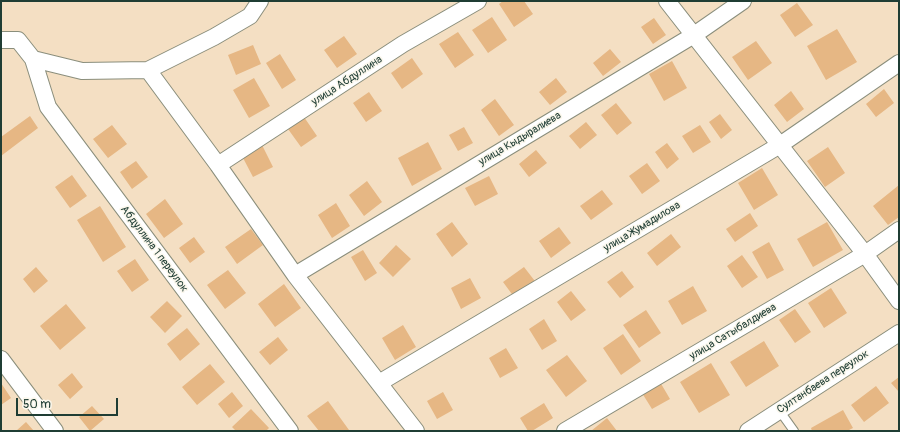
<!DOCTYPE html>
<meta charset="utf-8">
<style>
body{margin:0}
#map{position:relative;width:900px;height:432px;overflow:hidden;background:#f4dfc3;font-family:Pangolin,sans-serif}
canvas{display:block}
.frame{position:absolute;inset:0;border:2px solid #1f3d34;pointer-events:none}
.scale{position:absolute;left:16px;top:398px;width:102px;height:18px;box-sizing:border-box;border:2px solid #1f3d34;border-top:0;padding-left:5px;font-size:12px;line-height:14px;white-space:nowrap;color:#1f3d34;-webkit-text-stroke:3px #fbf7ec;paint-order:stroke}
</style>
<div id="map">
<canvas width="900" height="432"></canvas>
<div class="frame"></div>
<div class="scale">50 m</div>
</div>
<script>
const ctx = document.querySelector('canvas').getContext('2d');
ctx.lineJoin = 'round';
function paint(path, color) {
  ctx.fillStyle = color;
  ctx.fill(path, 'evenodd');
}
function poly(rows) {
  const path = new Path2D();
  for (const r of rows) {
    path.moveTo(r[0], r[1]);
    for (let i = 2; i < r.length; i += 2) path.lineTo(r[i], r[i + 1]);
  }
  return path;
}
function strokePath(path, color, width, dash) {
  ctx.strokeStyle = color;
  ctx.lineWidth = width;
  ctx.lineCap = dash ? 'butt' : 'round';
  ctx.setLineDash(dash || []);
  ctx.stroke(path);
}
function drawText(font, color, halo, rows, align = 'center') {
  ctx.font = font + ' Pangolin,sans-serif';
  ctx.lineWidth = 3;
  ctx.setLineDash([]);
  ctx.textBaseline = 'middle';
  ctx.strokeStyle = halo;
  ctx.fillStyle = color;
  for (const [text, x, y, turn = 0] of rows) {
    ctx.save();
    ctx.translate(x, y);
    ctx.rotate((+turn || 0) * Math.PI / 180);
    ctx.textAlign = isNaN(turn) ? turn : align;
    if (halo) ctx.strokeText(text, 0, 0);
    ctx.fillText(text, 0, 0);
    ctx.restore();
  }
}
paint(poly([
 [503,1,524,1,533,14,514,27,499,4],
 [797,3,813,25,795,37,780,15],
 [492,17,507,40,488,53,472,30],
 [654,18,666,35,653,44,641,27],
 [837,29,857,62,826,80,807,46],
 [458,32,474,55,455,68,439,44],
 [344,36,357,54,337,68,324,50],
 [756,41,772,63,748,80,732,57],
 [253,45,261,64,236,75,228,55],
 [610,49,621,62,603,76,593,63],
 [280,54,296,80,282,89,266,63],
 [412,58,423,74,402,89,391,73],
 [672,61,687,88,664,101,649,74],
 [254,78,270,106,249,118,233,90],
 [556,78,567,92,550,105,539,92],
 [884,89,894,103,876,117,866,104],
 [791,91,804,109,787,122,774,105],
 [369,92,382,111,366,122,353,103],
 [495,99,514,125,499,136,481,110],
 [616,103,632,123,617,135,601,115],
 [720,114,732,130,721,139,709,122],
 [30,116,38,128,1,156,1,137],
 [304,117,317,136,301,147,288,129],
 [586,122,597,135,580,149,569,136],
 [112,125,127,144,108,158,93,139],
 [700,125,711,142,693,153,682,136],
 [464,127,473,143,458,151,449,135],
 [428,142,442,169,412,186,398,158],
 [667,143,679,159,667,169,655,152],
 [262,145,273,167,253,177,242,156],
 [828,147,845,173,825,187,807,161],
 [536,150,547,163,529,177,519,164],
 [136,161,148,177,132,189,120,172],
 [647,163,660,181,642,194,629,176],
 [762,168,778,195,754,210,738,183],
 [72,175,87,196,70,208,55,187],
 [489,176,498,194,475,206,465,188],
 [367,181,382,202,364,216,349,195],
 [899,185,899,217,888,225,873,206],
 [602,190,613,204,591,220,580,206],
 [165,199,183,224,164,238,146,214],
 [336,203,350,226,332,238,318,215],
 [100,206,126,247,103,262,77,220],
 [750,213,758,226,735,242,726,229],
 [452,222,468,244,452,257,436,234],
 [827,222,843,250,813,267,797,239],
 [559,227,571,243,551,258,539,241],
 [251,229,263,245,237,264,225,247],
 [671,234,681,247,657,266,647,253],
 [194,237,205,252,190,263,179,248],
 [769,242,784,270,767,279,752,252],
 [396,245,411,259,393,277,379,263],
 [363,250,377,273,365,281,351,257],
 [742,255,758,277,742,288,727,266],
 [135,259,149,280,132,292,117,271],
 [36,267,48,281,34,293,23,279],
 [524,267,538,285,517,301,503,282],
 [228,270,246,293,225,309,207,285],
 [622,271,634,287,620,298,607,282],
 [470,278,481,298,461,309,451,288],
 [284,284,301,308,275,327,258,304],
 [693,286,707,311,682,325,668,301],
 [831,288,847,313,824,328,808,303],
 [571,291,586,310,571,321,557,302],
 [167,301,182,316,165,333,150,317],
 [66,304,86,328,60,350,40,326],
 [795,309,811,332,795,343,779,320],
 [646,310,661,333,639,348,623,325],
 [544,319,557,341,542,350,529,329],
 [403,325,416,347,395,360,382,338],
 [187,328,200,344,180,361,167,344],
 [623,334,641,361,621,375,603,348],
 [278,337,288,350,270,365,259,352],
 [764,341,779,366,746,387,730,362],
 [506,348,518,368,500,378,489,358],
 [567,355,587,381,566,397,546,370],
 [711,363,730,395,699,413,680,382],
 [210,364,225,382,197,405,182,387],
 [72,373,83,387,70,399,58,385],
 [899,377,899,392,891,383],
 [660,382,670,399,652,409,642,393],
 [1,383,11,398,1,405],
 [876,386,889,403,864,422,851,405],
 [232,392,243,406,229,418,218,404],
 [443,392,453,410,437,419,427,401],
 [328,401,349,430,349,431,319,431,307,416],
 [544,403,553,418,532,431,528,431,520,418],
 [92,406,104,419,90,431,79,417],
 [251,409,269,428,266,431,236,431,232,427],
 [843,410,853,428,847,431,812,431,811,428],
 [607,418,617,431,591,431],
 [26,422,34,431,16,431]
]), '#e6b784');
const service = poly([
 [779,410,794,431]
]);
const minor = poly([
 [667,1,865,254,899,301],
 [1,40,18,40,33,59,82,71,148,70,214,37,250,16,260,1],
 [33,59,48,107,290,431],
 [148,70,218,165,295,275,416,431],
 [218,165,403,44,478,1],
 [295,275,694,35,743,1],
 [1,359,55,431],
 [379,383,780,145,899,63],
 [565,431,865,254,899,230],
 [748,431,899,333]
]);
strokePath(service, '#8a8e7c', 10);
strokePath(minor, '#8a8e7c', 18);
strokePath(service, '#fff', 8);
strokePath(minor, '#fff', 16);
drawText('11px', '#1f3d34', '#fbf7ec', [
 ["улица Абдуллина",347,81,-33],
 ["улица Кыдыралиева",520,139,-31],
 ["улица Жумадилова",642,227,-31],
 ["Абдуллина 1 переулок",154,249,53],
 ["улица Сатыбалдиева",733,332,-31],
 ["Султанбаева переулок",823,382,-33]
]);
</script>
